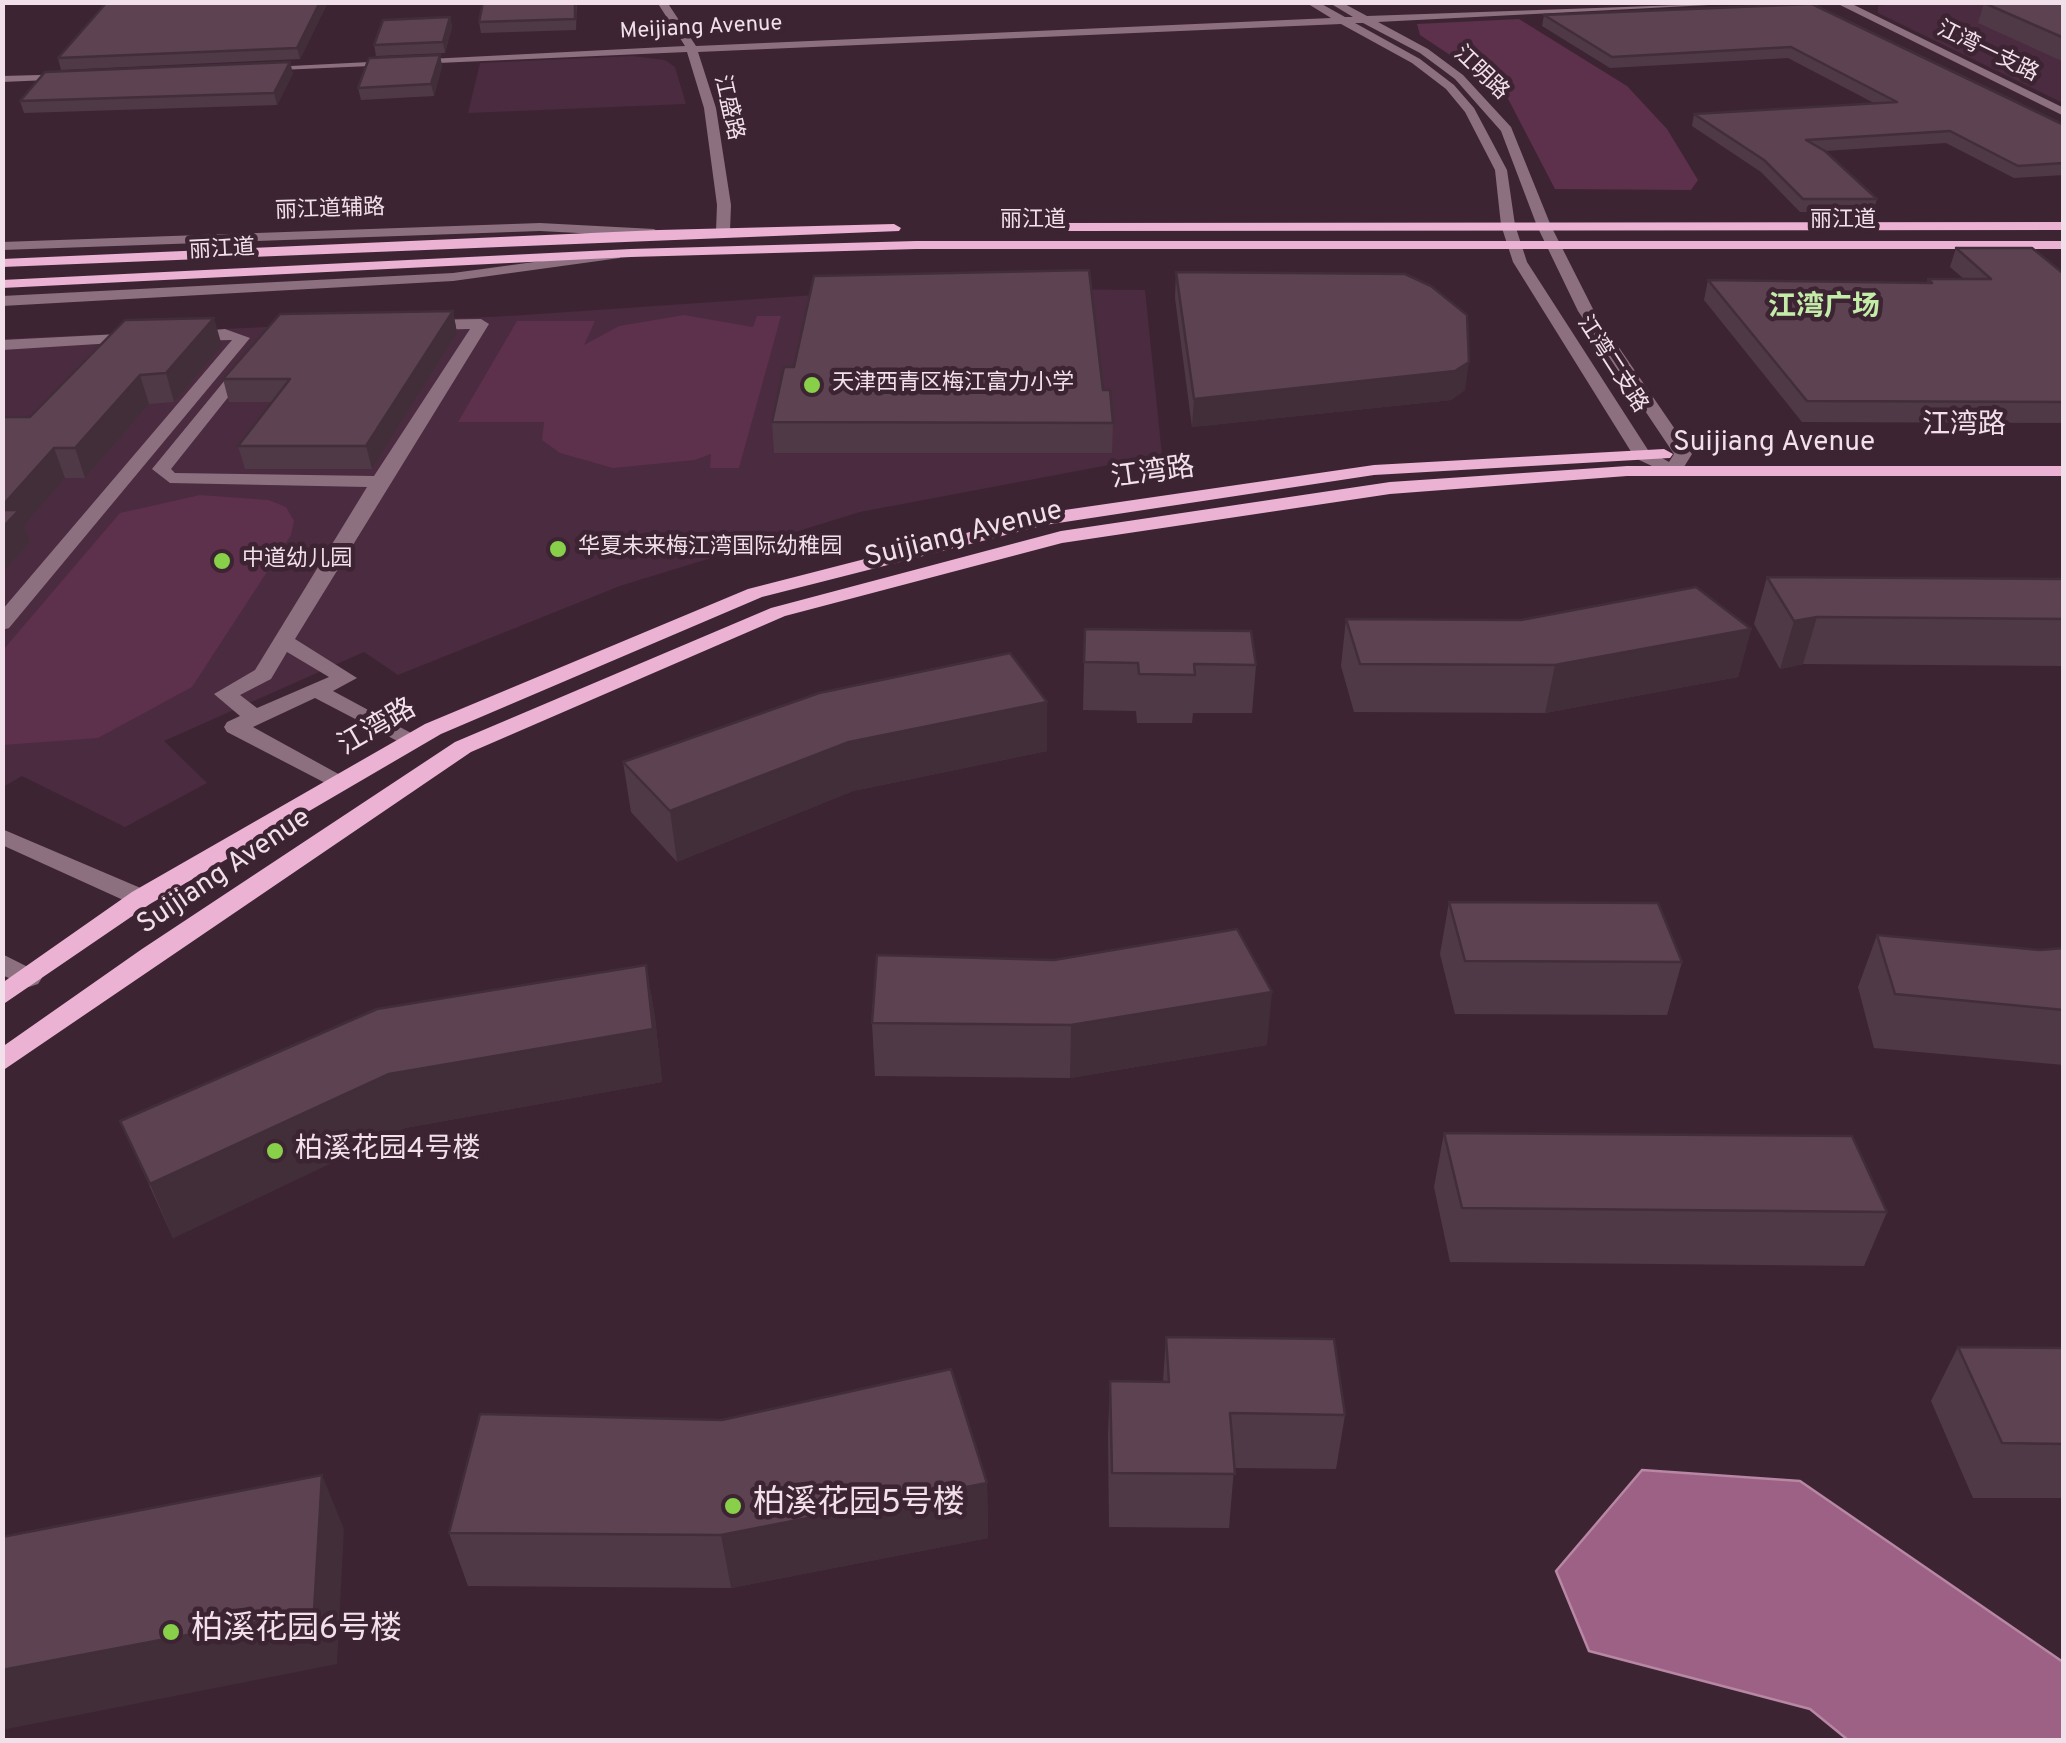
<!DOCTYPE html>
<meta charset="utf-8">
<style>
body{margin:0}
#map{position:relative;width:2066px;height:1743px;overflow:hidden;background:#3d2433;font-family:Overpass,sans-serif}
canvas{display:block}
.frame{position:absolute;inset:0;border:5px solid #f1e0ea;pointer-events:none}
</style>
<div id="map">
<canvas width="2066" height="1743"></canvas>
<div class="frame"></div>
</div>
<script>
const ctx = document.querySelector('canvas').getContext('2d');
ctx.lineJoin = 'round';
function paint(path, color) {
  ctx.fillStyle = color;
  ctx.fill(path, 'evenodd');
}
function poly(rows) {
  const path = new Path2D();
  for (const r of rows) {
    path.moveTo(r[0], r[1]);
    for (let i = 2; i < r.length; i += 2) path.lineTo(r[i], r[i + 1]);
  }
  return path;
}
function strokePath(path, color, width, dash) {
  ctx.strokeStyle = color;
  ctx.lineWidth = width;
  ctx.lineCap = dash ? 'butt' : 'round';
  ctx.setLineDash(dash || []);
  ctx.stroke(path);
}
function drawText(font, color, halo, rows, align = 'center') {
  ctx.font = font + ' Overpass,"Noto Sans SC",sans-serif';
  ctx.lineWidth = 9;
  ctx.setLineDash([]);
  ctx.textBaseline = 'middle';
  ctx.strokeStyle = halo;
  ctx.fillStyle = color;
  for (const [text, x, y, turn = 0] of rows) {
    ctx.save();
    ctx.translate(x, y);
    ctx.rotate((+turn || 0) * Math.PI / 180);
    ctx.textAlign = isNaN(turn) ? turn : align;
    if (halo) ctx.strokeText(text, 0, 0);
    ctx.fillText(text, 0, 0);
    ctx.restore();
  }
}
paint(poly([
 [1895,3,2063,3,2063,103,1878,13,1878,6],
 [632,56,665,60,675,67,686,104,468,113,480,63],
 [917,288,1145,290,1162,455,860,512,620,586,398,675,364,652,164,741,207,783,125,827,22,776,3,787,2,339,509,316]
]), '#4b2b3f');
paint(poly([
 [1519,19,1627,86,1667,129,1698,180,1691,190,1555,189,1504,91,1420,35,1417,24],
 [684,315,753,327,757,316,781,316,739,468,710,468,711,454,695,460,613,468,560,453,542,440,544,422,458,422,517,321,595,321,584,345,619,326],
 [200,495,269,500,286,507,294,521,291,535,192,687,98,738,3,745,3,650,120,513]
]), '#5d304c');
const water = poly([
 [1642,1470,1800,1481,2063,1662,2063,1740,1848,1740,1810,1709,1589,1651,1556,1571,1642,1470]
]);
paint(water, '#9e6186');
strokePath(water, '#b787a4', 2.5);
paint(poly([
 [657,2,667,2,696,46,1331,18,1305,2,1318,2,1345,17,1353,17,1328,2,1341,2,1367,16,1767,2,1378,22,1428,49,1463,75,1511,127,1551,226,1594,311,1692,454,1679,475,1673,476,1635,458,1513,262,1501,225,1495,170,1465,112,1446,89,1412,63,1341,24,698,52,716,108,731,205,730,231,723,235,716,231,717,205,704,108,687,52,257,71,251,68,685,46,657,2],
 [1355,23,1363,23,1420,53,1455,79,1501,131,1537,226,1578,311,1674,454,1669,462,1648,450,1527,262,1515,225,1507,170,1474,108,1454,85,1420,59,1355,23],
 [1834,2,1848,2,2064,108,2064,116,1834,2],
 [76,74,72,79,2,82,2,76,76,74],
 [540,223,654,229,661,233,654,237,540,231,2,250,2,242,540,223],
 [615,251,620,252,620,258,453,281,2,306,2,296,453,273,615,251],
 [481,319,489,324,295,639,357,678,333,691,424,740,413,747,405,745,315,698,253,727,353,782,349,787,333,787,227,732,224,727,227,722,240,716,214,694,255,670,367,487,170,483,152,469,239,363,245,361,253,366,171,469,175,473,374,476,470,329,422,330,414,325,422,320,481,319],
 [287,652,329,677,257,708,240,695,271,679,287,652],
 [225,329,250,338,9,628,2,630,2,610,232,340,185,341,179,339,179,333,225,329],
 [140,333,146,335,146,341,2,350,2,340,140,333],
 [2,829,150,892,154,898,150,904,132,904,2,845,2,829],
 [2,954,38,972,42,978,38,984,29,987,2,975,2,954]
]), '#8c7080');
paint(poly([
 [2064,222,2064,230,1064,231,1057,227,1064,223,2064,222],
 [894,224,901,228,899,231,2,267,2,259,659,230,894,224],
 [916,241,2064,241,2064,249,916,249,631,257,2,288,2,280,631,249,916,241],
 [1664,449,1673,454,1670,458,1374,475,1045,525,762,597,441,734,150,904,2,1005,2,983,132,892,425,724,748,589,1044,513,1374,465,1664,449],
 [1627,466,2064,466,2064,476,1627,476,1390,494,1062,543,785,616,471,752,2,1071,2,1047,142,949,455,742,771,608,1061,531,1390,482,1627,466]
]), '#ebb2d4');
paint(poly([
 [107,2,328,2,300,59,61,70,58,58],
 [577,2,576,30,481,33,479,22],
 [2064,2,2064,62,1978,23,1984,3],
 [1812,4,2064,125,2064,175,2014,178,1946,143,1825,151,1877,199,1873,212,1800,212,1761,172,1692,126,1694,114,1874,103,1788,58,1610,68,1542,26,1544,15],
 [450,17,452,27,445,53,376,56,374,45],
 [440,55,442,66,434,96,361,100,358,88],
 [293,73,277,105,24,113,20,101],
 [1956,248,2064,274,2064,423,1802,422,1704,300,1708,280,1927,283,1928,279,1964,279,1950,267],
 [1176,272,1465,390,1451,400,1192,427,1175,298],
 [453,311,457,333,372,469,245,469,238,446,272,402,229,402,223,379],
 [125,320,222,346,174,402,149,404,85,478,65,478,24,526,30,542,2,573,2,417,30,417],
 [1103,390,1113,423,1112,453,774,453,772,422],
 [1767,577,2064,579,2064,666,1803,664,1780,669,1754,624],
 [1346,619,1751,629,1738,677,1545,713,1354,712,1341,666],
 [1085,629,1256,665,1252,713,1193,713,1192,723,1137,723,1136,711,1083,710],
 [1047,702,1047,751,853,791,677,862,631,812,623,762],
 [1449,902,1682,962,1667,1015,1455,1014,1440,954],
 [1877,935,2040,950,2064,948,2064,1065,1874,1048,1858,987],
 [877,955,1267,1045,1070,1078,875,1076,872,1023],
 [646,965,655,1018,662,1082,405,1128,173,1238,120,1121],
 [1444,1133,1887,1212,1864,1266,1450,1262,1434,1187],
 [1166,1337,1345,1415,1336,1469,1234,1468,1229,1528,1109,1527,1108,1435,1110,1381,1163,1382],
 [1958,1347,2064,1348,2064,1498,1973,1498,1931,1401],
 [987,1483,988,1538,731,1588,468,1586,449,1533]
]), '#503947');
paint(poly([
 [320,2,328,2,300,59,297,48],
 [450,17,452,27,445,53,443,42],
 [440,55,442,66,434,96,431,84],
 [290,62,293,73,277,105,274,93],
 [453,311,457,333,372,469,366,446],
 [214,318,222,346,174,402,166,373],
 [1469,362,1465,390,1451,400,1192,427,1194,399],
 [140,375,149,404,85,478,75,448],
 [54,448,65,478,24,526,30,542,2,573,2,506],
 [1817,617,1803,664,1780,669,1794,621],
 [1751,629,1738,677,1545,713,1555,665],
 [1047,702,1047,751,853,791,677,862,670,811,849,742],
 [646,965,655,1018,662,1082,405,1128,173,1238,150,1184,389,1074],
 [1272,992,1267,1045,1070,1078,1071,1025],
 [322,1475,344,1529,337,1664,2,1730,2,1670],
 [987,1483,988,1538,731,1588,721,1535]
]), '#412e39');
const building = poly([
 [107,2,320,2,297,48,58,58,107,2],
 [483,2,575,2,575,19,479,22,483,2],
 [2064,2,2064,38,1984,3,1993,2,2064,2],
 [1812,4,2064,125,2064,163,2018,166,1950,131,1806,140,1825,151,1877,199,1803,199,1764,160,1694,114,1897,102,1791,47,1612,57,1544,15,1812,4],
 [450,17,443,42,374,45,383,20,450,17],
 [440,55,431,84,358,88,369,58,440,55],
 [290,62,274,93,20,101,45,72,290,62],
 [1956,248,2032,248,2064,274,2064,402,1807,401,1708,280,1932,283,1928,279,1991,279,1956,248],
 [1089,270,1103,390,1110,390,1113,423,772,422,784,367,794,367,814,276,1089,270],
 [1176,272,1405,274,1431,286,1467,315,1469,362,1455,371,1194,399,1176,272],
 [453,311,366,446,238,446,290,379,223,379,280,314,453,311],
 [214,318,166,373,140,375,75,448,54,448,2,506,2,417,30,417,125,320,214,318],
 [2,510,19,510,2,528,2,510],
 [1767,577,2064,579,2064,619,1817,617,1794,621,1767,577],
 [1696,587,1751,629,1555,665,1360,664,1346,619,1521,620,1696,587],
 [1085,629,1251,631,1256,665,1194,664,1195,675,1139,674,1138,663,1084,662,1085,629],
 [1010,653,1047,702,849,742,670,811,623,762,819,693,1010,653],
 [1449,902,1658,903,1682,962,1465,961,1449,902],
 [1237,929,1272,992,1071,1025,872,1023,877,955,1054,960,1237,929],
 [1877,935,2040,950,2064,948,2064,1010,1895,994,1877,935],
 [646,965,653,1029,389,1074,150,1184,120,1121,377,1009,646,965],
 [1444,1133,1852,1136,1887,1212,1462,1208,1444,1133],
 [1166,1337,1334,1339,1345,1415,1230,1413,1235,1474,1112,1473,1110,1381,1169,1382,1166,1337],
 [1958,1347,2064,1348,2064,1444,2002,1443,1958,1347],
 [951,1369,987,1483,721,1535,449,1533,480,1414,722,1420,951,1369],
 [322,1475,314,1611,2,1670,2,1537,322,1475]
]);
paint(building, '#5d4252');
strokePath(building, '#412e39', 2.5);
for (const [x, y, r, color] of [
 [812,385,10,"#88cf4a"],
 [558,549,10,"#88cf4a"],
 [222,561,10,"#88cf4a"],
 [275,1151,10,"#88cf4a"],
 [733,1506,10,"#88cf4a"],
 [171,1632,10,"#88cf4a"]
]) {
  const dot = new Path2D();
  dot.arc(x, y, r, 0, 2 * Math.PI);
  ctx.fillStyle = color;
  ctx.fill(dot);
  strokePath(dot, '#3d2433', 4);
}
drawText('22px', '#f1e0ea', '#3d2433', [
 ["Meijiang Avenue",701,29,-3],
 ["江湾一支路",1987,53,26],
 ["江明路",1480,74,44],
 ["江盛路",727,108,77],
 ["丽江道辅路",330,211,-2],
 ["丽江道",1033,222],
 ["丽江道",1843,222],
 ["丽江道",222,251,-3],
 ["江湾二支路",1611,365,57]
]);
drawText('22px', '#f1e0ea', '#3d2433', [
 ["天津西青区梅江富力小学",832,385],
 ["华夏未来梅江湾国际幼稚园",578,549],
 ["中道幼儿园",242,561]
], 'left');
drawText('bold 28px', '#c3eca8', '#3d2433', [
 ["江湾广场",1824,309]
]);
drawText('28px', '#f1e0ea', '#3d2433', [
 ["江湾路",1964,427],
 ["Suijiang Avenue",1774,444],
 ["江湾路",1153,475,-8],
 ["Suijiang Avenue",964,536,-14],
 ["江湾路",378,729,-30],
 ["Suijiang Avenue",225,873,-34]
]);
drawText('28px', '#f1e0ea', '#3d2433', [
 ["柏溪花园4号楼",295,1151]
], 'left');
drawText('32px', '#f1e0ea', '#3d2433', [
 ["柏溪花园5号楼",753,1506],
 ["柏溪花园6号楼",191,1632]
], 'left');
</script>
